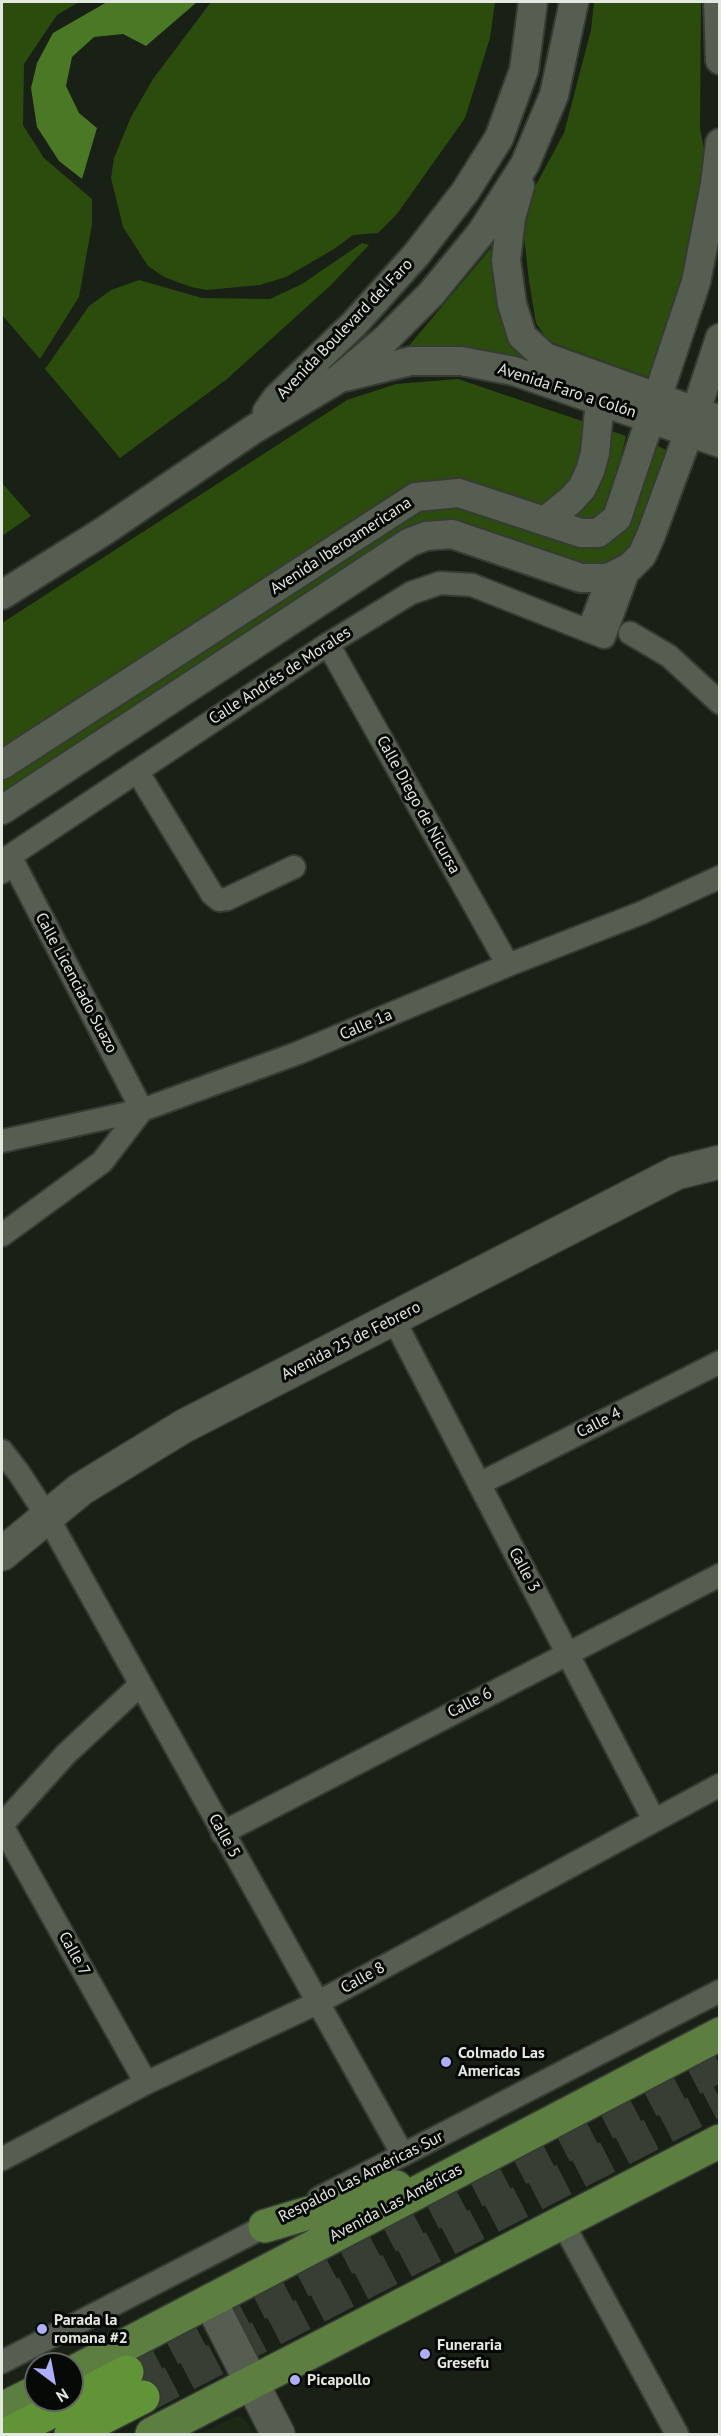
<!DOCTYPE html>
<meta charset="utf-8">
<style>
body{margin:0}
#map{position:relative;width:721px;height:2436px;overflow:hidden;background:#192015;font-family:"PT Sans",sans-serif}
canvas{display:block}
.frame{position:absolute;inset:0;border:3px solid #e3e8e0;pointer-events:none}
.north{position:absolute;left:24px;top:2352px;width:60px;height:60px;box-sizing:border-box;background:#060905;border:2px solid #5e625d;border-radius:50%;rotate:148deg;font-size:16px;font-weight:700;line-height:24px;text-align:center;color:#e3e8e0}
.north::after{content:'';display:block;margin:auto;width:21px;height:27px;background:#aeaefa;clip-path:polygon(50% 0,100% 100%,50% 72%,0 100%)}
</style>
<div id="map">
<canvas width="721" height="2436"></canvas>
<div class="frame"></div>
<div class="north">N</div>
</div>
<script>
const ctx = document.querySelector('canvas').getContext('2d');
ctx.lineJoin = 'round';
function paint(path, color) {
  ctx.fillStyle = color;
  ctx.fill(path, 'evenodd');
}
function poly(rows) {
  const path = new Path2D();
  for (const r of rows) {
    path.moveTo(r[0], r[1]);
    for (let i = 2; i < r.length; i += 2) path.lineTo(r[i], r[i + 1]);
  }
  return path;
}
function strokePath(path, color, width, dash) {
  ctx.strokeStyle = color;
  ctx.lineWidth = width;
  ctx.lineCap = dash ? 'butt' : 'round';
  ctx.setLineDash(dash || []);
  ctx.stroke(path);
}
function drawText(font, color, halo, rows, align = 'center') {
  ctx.font = font + ' "PT Sans",sans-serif';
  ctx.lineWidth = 6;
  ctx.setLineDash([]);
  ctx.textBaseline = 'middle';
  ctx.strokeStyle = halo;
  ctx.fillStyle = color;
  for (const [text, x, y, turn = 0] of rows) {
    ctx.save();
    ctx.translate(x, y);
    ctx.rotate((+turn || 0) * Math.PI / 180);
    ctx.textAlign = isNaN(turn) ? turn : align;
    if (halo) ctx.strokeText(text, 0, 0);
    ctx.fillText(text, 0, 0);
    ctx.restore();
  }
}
paint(poly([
 [237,2416,244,2418,254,2434,199,2434]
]), '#1e2817');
paint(poly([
 [2,2,79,2,57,15,24,64,23,125,44,158,92,199,92,224,79,297,40,359,2,315],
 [211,2,495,2,490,38,465,118,397,214,378,233,353,235,334,249,286,277,260,285,207,290,191,287,164,277,148,266,123,227,111,178,114,158,131,117,153,79],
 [594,2,701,2,700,128,708,171,685,286,650,378,548,341,536,323,529,281,524,236,531,194,564,133,591,30],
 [362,243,369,245,331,285,227,379,120,458,45,369,89,306,111,290,139,280,202,298,270,299,302,284],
 [495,243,506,303,559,377,402,354],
 [458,379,626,436,609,510,587,523,457,484,2,754,2,623,347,400,396,384],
 [649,442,675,454,639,550,607,573,451,530,2,805,2,769,423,501,457,499,601,538],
 [2,483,31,516,2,536]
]), '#2b4c0c');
paint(poly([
 [107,2,197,2,146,46,123,34,94,37,72,57,66,86,79,113,97,128,82,179,59,161,37,127,31,88,37,63,53,33]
]), '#4a7824');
strokePath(poly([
 [127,2372,720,2065],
 [143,2397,720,2099]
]), '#373e33', 33, [33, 16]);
const minor = poly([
 [589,629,608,578],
 [630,633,669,656,720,703],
 [328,644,508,965],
 [137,771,212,894,219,900,227,899,294,867],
 [2,872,10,856,328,644,411,593,440,583,472,585,604,637,630,567],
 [2,1141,142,1110,298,1053,508,965,641,913,720,877],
 [2,1235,102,1162,142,1110,10,856],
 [394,1320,654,1820],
 [2,1451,19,1473,47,1516,403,2155],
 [479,1484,720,1362],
 [2,1825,66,1754,139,1686],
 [2,1826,146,2083],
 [222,1833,720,1575],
 [2,2159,146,2083,317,2003,720,1785],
 [319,2198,720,1991],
 [562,2222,677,2434],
 [2,2362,279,2219]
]);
const tertiary = poly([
 [718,2,720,60],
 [520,186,511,218,506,260,512,304,522,336,545,357,720,420],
 [345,377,411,361,461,361,514,371,720,443],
 [267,412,277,398,354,324,416,255,465,192,499,138,524,70,533,2],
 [545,521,571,500,582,488,590,471,595,453,600,400],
 [2,595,104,531,254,429,340,378,387,338,431,294,481,233,525,164,554,95,574,2],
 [2,765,416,497,459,493,581,533,598,533,617,518,696,282,715,184,720,143],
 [2,810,410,542,426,536,452,534,581,578,608,578,630,567,642,555,651,535,689,432,720,338]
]);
const secondary = poly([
 [2,1554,81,1489,184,1426,676,1173,720,1162],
 [210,2301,278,2434]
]);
const primary = poly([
 [265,2226,396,2187],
 [72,2373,720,2034],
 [2,2409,36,2392],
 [152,2434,720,2141]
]);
const motorway = poly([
 [8,2434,127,2372],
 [71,2434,143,2397]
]);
strokePath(minor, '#363b34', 26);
strokePath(tertiary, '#363b34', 32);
strokePath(secondary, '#363b34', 36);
strokePath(primary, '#363b34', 36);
strokePath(motorway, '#363b34', 36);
strokePath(minor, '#565e51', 22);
strokePath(tertiary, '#565e51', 28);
strokePath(secondary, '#565e51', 33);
strokePath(primary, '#5c7e41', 33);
strokePath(motorway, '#609437', 33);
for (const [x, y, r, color] of [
 [446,2062,6,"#aeaefa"],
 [42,2329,6,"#aeaefa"],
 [425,2354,6,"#aeaefa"],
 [295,2380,6,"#aeaefa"]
]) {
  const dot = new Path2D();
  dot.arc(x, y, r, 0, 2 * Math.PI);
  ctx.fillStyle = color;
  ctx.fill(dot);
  strokePath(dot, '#060905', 2);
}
drawText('16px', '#e3e8e0', '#060905', [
 ["Avenida Boulevard del Faro",345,329,-46],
 ["Avenida Faro a Colón",567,391,18],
 ["Avenida Iberoamericana",341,546,-33],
 ["Calle Andrés de Morales",280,676,-33],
 ["Calle Diego de Nicursa",418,805,61],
 ["Calle Licenciado Suazo",76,983,62],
 ["Calle 1a",366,1025,-23],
 ["Avenida 25 de Febrero",351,1341,-27],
 ["Calle 4",599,1423,-27],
 ["Calle 3",524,1570,62],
 ["Calle 6",470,1703,-27],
 ["Calle 5",224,1836,61],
 ["Calle 7",74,1954,61],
 ["Calle 8",363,1978,-29],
 ["Respaldo Las Américas Sur",361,2177,-27],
 ["Avenida Las Américas",396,2203,-28]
]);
drawText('bold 16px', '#e3e8e0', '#060905', [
 ["Colmado Las",458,2053],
 ["Americas",458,2071],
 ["Parada la",54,2320],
 ["romana #2",54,2338],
 ["Funeraria",437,2345],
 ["Gresefu",437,2363],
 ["Picapollo",307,2380]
], 'left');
</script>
